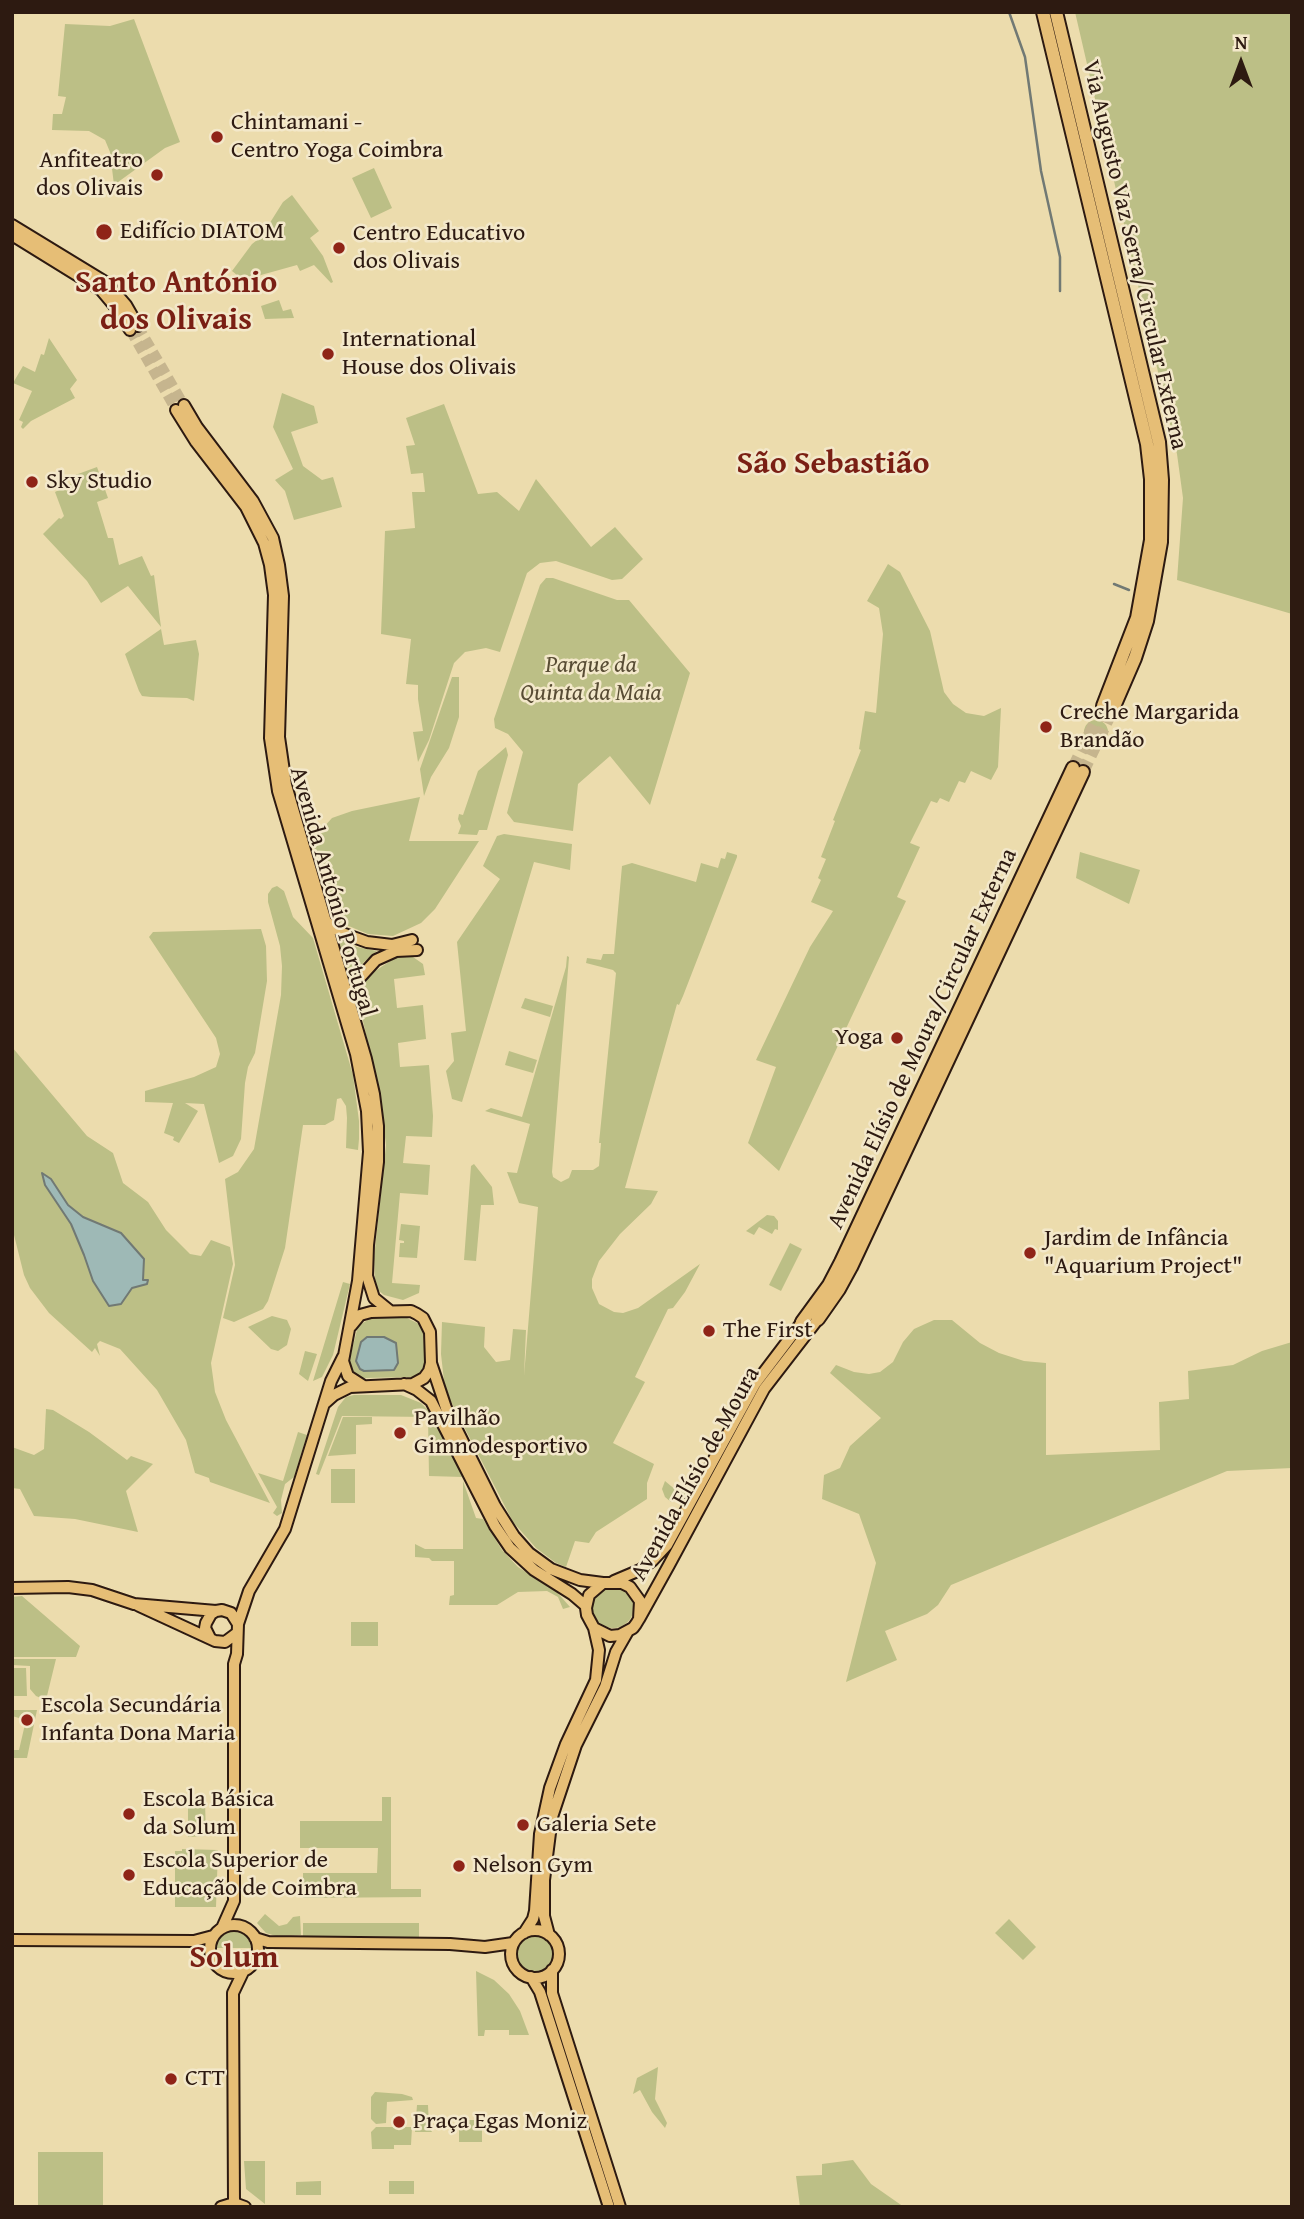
<!DOCTYPE html>
<meta charset="utf-8">
<style>
body{margin:0}
#map{position:relative;width:1304px;height:2219px;overflow:hidden;background:#ecdcad;font-family:"Gentium Book Plus",serif}
canvas{display:block}
.frame{position:absolute;inset:0;border:14px solid #2d1a11;pointer-events:none}
.north{position:absolute;left:1206px;top:28px;width:70px;height:70px;-webkit-text-stroke:5px #f3e8ca;paint-order:stroke;rotate:0deg;font-size:19px;font-weight:700;line-height:28px;text-align:center;color:#2d1a11}
.north::after{content:'';display:block;margin:auto;width:24px;height:32px;background:#2d1a11;clip-path:polygon(50% 0,100% 100%,50% 72%,0 100%)}
</style>
<div id="map">
<canvas width="1304" height="2219"></canvas>
<div class="frame"></div>
<div class="north">N</div>
</div>
<script>
const ctx = document.querySelector('canvas').getContext('2d');
ctx.lineJoin = 'round';
function paint(path, color) {
  ctx.fillStyle = color;
  ctx.fill(path, 'evenodd');
}
function poly(rows) {
  const path = new Path2D();
  for (const r of rows) {
    if (r.length === 3) {
      path.moveTo(r[0] + r[2], r[1]);
      path.arc(r[0], r[1], r[2], 0, 2 * Math.PI);
      continue;
    }
    path.moveTo(r[0], r[1]);
    for (let i = 2; i < r.length; i += 2) path.lineTo(r[i], r[i + 1]);
  }
  return path;
}
function strokePath(path, color, width, dash) {
  ctx.strokeStyle = color;
  ctx.lineWidth = width;
  ctx.lineCap = dash ? 'butt' : 'round';
  ctx.setLineDash(dash || []);
  ctx.stroke(path);
}
function drawText(font, color, halo, rows, align = 'center') {
  ctx.font = font + ' "Gentium Book Plus",serif';
  ctx.lineWidth = 5;
  ctx.setLineDash([]);
  ctx.textBaseline = 'middle';
  ctx.strokeStyle = halo;
  ctx.fillStyle = color;
  for (const [text, x, y, turn = 0] of rows) {
    ctx.save();
    ctx.translate(x, y);
    ctx.rotate((+turn || 0) * Math.PI / 180);
    ctx.textAlign = isNaN(turn) ? turn : align;
    if (halo) ctx.strokeText(text, 0, 0);
    ctx.fillText(text, 0, 0);
    ctx.restore();
  }
}
paint(poly([
 [1075,12,1292,12,1292,614,1177,580,1183,498,1177,454],
 [134,19,180,142,165,148,114,185,110,152,105,140,89,131,52,130,53,114,62,114,66,97,58,96,65,24,110,26],
 [374,168,392,208,371,218,352,178],
 [292,195,319,231,310,238,323,256,333,282,331,283,314,265,300,271,297,265,243,280,232,271,252,244,261,237,283,202],
 [279,300,283,311,291,309,294,318,265,319,261,306],
 [49,338,77,380,70,389,75,398,31,421,23,429,21,427,23,422,19,420,32,391,13,383,23,366,35,372,41,354,44,355],
 [282,393,314,406,318,423,291,432,303,466,322,480,333,477,342,507,294,520,285,491,275,480,293,469,273,427],
 [444,404,478,494,497,492,519,511,536,479,591,547,615,527,643,559,622,579,612,580,556,561,540,563,527,573,500,652,486,648,465,652,454,663,429,740,418,762,413,732,423,731,418,699,418,685,406,684,411,639,381,634,385,531,415,528,412,492,425,492,423,473,411,474,406,446,415,445,406,418],
 [97,467,108,498,97,502,108,538,113,538,119,565,142,556,151,576,154,575,161,627,128,586,101,603,87,581,43,534,59,518,61,519,64,516,55,492,73,483,70,477],
 [888,564,900,572,930,631,944,692,953,704,966,713,984,716,1001,708,998,767,991,780,971,771,965,783,959,781,949,802,940,798,937,803,931,801,910,843,920,847,897,897,906,901,779,1171,748,1143,776,1067,756,1060,810,947,833,911,811,902,821,880,818,878,826,859,821,857,835,821,833,820,861,750,859,749,865,711,876,713,883,634,879,608,867,601],
 [546,578,553,578,617,600,629,600,690,673,650,805,610,756,578,784,573,831,514,822,507,813,523,752,508,734,495,728,494,719,540,585],
 [161,629,164,645,196,640,199,654,194,701,187,698,151,697,142,696,139,691,125,654],
 [452,677,459,677,459,717,449,748,431,777,424,796,420,769],
 [1096,732,12],
 [506,747,508,755,487,830,479,830,477,835,458,834,461,826,458,819,459,814,463,815,478,771],
 [420,797,409,841,479,841,435,909,421,923,393,936,368,934,339,922,334,918,312,840,332,818,352,811],
 [504,834,572,844,570,870,534,862,462,1102,452,1099,446,1071,454,1061,451,1033,466,1031,457,942,500,879,483,866,497,836],
 [727,852,737,855,737,857,683,996,679,1005,677,1004,625,1188,658,1191,651,1204,620,1234,599,1261,592,1279,592,1288,599,1304,614,1312,623,1313,638,1308,700,1264,685,1292,673,1308,668,1309,635,1377,645,1382,613,1443,654,1464,647,1483,647,1499,596,1532,589,1543,575,1541,566,1567,556,1563,536,1548,513,1522,445,1390,441,1354,442,1322,485,1327,484,1347,496,1362,510,1360,513,1329,526,1330,524,1376,538,1207,519,1203,507,1172,517,1173,530,1124,485,1111,491,1108,522,1117,566,967,567,956,569,957,552,1172,553,1177,561,1182,569,1178,572,1170,593,1170,599,1166,601,1143,599,1143,616,973,613,970,586,963,587,958,601,960,603,954,614,954,622,866,632,863,696,882,701,863,718,868,721,858,725,859],
 [1080,852,1140,870,1129,904,1076,878],
 [277,886,284,891,293,917,313,938,353,1075,359,1121,359,1139,358,1150,346,1148,347,1118,346,1106,341,1098,337,1099,334,1120,325,1125,303,1125,285,1248,268,1301,263,1309,234,1322,223,1318,235,1265,225,1179,238,1172,254,1149,281,995,282,966,280,946,268,902,268,894,272,888],
 [261,929,266,946,267,981,255,1053,248,1067,245,1083,241,1139,233,1156,219,1163,204,1104,185,1103,198,1111,179,1143,173,1140,174,1137,164,1133,173,1103,145,1102,145,1091,194,1077,216,1067,220,1054,216,1038,149,937,153,932],
 [338,938,357,947,377,951,364,962,351,981],
 [398,956,413,957,423,964,425,975,394,979,397,1008,423,1005,426,1039,398,1043,400,1067,429,1065,433,1116,432,1137,406,1136,403,1163,430,1165,428,1195,400,1193,392,1283,420,1285,419,1293,403,1300,384,1295,378,1290,375,1282,374,1258,386,1145,380,1098,359,1003,364,982,372,973],
 [525,998,553,1006,550,1017,521,1008],
 [12,1047,87,1136,113,1153,123,1183,148,1202,166,1230,190,1254,201,1256,211,1240,230,1247,233,1264,211,1363,215,1392,226,1420,270,1503,210,1482,209,1478,195,1473,186,1440,157,1390,120,1349,100,1341,97,1344,100,1356,95,1348,92,1352,49,1313,30,1288,24,1275,12,1227],
 [509,1051,537,1060,533,1073,505,1065],
 [474,1164,492,1187,494,1205,481,1205,476,1261,464,1260,471,1166],
 [767,1215,774,1216,778,1221,778,1230,775,1229,772,1234,759,1227,754,1235,746,1231],
 [401,1224,420,1226,417,1258,399,1257,400,1243,404,1243,404,1241,399,1240],
 [790,1243,802,1249,781,1291,769,1285],
 [343,1282,350,1284,333,1355,322,1377,313,1381],
 [272,1316,287,1320,291,1329,287,1345,278,1351,271,1349,248,1327],
 [371,1318,407,1318,419,1324,423,1333,425,1361,422,1370,416,1377,363,1378,356,1375,350,1368,349,1361,358,1326],
 [934,1320,952,1320,980,1343,999,1353,1024,1361,1046,1363,1046,1455,1160,1450,1159,1402,1189,1399,1188,1371,1233,1365,1262,1351,1292,1342,1292,1468,1227,1471,951,1585,938,1605,927,1614,885,1631,897,1660,846,1682,876,1563,859,1514,822,1499,824,1475,840,1468,850,1446,881,1418,830,1373,836,1365,854,1372,869,1374,880,1372,893,1362,903,1342,914,1329],
 [305,1351,317,1354,308,1381,299,1374],
 [354,1395,401,1395,421,1403,432,1414,463,1477,429,1476,428,1417,342,1416,319,1475,316,1474,338,1407,346,1397],
 [46,1409,53,1410,89,1432,127,1460,131,1456,153,1464,126,1491,138,1532,75,1519,34,1516,20,1489,12,1488,12,1447,34,1455,44,1449],
 [343,1417,372,1417,372,1424,356,1425,356,1454,328,1456],
 [298,1432,307,1435,294,1477,285,1484,281,1500,282,1513,277,1516,273,1513,277,1507,258,1473,283,1481],
 [331,1469,355,1469,355,1503,331,1503],
 [463,1481,476,1518,483,1519,502,1550,518,1567,556,1591,570,1607,563,1609,558,1597,547,1591,518,1592,497,1605,449,1605,450,1596,454,1595,454,1561,432,1561,429,1558,415,1557,415,1544,425,1549,463,1549],
 [665,1481,677,1491,689,1488,682,1500,671,1502,665,1497,662,1489],
 [613,1607,21],
 [22,1596,80,1646,76,1657,12,1657,12,1597],
 [351,1622,378,1622,378,1646,351,1646],
 [12,1659,56,1659,46,1700,36,1696,30,1689,30,1666,12,1665],
 [12,1668,26,1668,27,1696,12,1696],
 [12,1710,37,1710,27,1758,12,1758,12,1750,19,1750,26,1720,12,1716],
 [382,1797,391,1797,391,1889,421,1889,421,1897,303,1898,303,1873,377,1873,378,1848,300,1848,300,1821,382,1821],
 [188,1802,205,1802,206,1836,188,1837],
 [182,1849,218,1850,216,1907,175,1907,175,1851,182,1851],
 [265,1914,279,1926,287,1924,293,1917,300,1916,301,1935,276,1936,266,1933,257,1923],
 [1009,1919,1036,1947,1023,1960,995,1933],
 [303,1923,419,1923,419,1937,303,1937],
 [231,1931,242,1933,247,1937,252,1948,216,1948,220,1937],
 [535,1954,18],
 [476,1971,494,1980,509,1994,520,2011,529,2035,509,2035,509,2030,485,2030,484,2036,478,2036],
 [658,2067,655,2099,667,2123,665,2128,652,2112,640,2090,633,2094,637,2078],
 [375,2092,402,2094,412,2097,413,2100,387,2102,386,2123,376,2124,371,2119,371,2097],
 [417,2105,428,2105,429,2127,432,2132,415,2132],
 [459,2120,482,2120,482,2142,459,2142],
 [376,2127,412,2127,411,2145,394,2145,394,2149,372,2149,371,2132],
 [38,2152,103,2152,103,2207,38,2207],
 [853,2160,871,2184,904,2207,800,2207,796,2176,822,2175,822,2164],
 [244,2161,265,2161,265,2204,246,2189],
 [321,2181,321,2195,296,2195,296,2182],
 [389,2181,414,2181,414,2194,389,2194]
]), '#bcbf86');
const water = poly([
 [42,1173,51,1179,68,1205,83,1217,121,1233,144,1259,143,1280,148,1280,147,1284,132,1288,121,1304,109,1306,93,1281,84,1255,71,1224,45,1185,42,1173],
 [367,1337,384,1337,396,1343,398,1363,394,1370,364,1371,360,1369,356,1361,361,1342,367,1337]
]);
paint(water, '#9eb9b6');
strokePath(water, '#717974', 2);
strokePath(poly([
 [1009,12,1025,57,1041,171,1060,257,1060,291],
 [1114,584,1129,590]
]), '#717974', 2.5);
strokePath(poly([
 [138,326,184,405],
 [130,330,176,410]
]), '#c6b58e', 10, [10, 5]);
strokePath(poly([
 [1073,768,1103,706],
 [1083,772,1112,711]
]), '#c6b58e', 12, [12, 6]);
const major = poly([
 [12,225,107,283,126,305,138,326],
 [12,235,101,290,117,309,130,330],
 [184,405,197,427,253,501,273,538,279,565,283,596,279,737,286,785,366,1059,374,1094,378,1126,378,1162,368,1245,367,1276,374,1298,390,1311],
 [176,410,196,442,246,507,264,543,270,565,274,595,270,738,278,791,356,1054,367,1111,369,1152,358,1281,343,1361,348,1376,362,1385],
 [325,921,342,933,367,942,392,945,412,940],
 [351,1002,357,981,376,960,396,951,417,950],
 [431,1363,446,1408,495,1506,514,1536,529,1553,551,1569,580,1580,603,1583],
 [404,1384,417,1390,431,1401,495,1526,510,1548,534,1570,572,1594,586,1606],
 [325,1403,334,1395,350,1387,413,1384,424,1378,429,1371,431,1363,430,1332,423,1318,417,1314,411,1311,371,1312,360,1315,351,1326],
 [614,1581,640,1570,652,1561,667,1545,755,1384,802,1322],
 [12,1588,68,1587,92,1590,134,1604,216,1611],
 [137,1605,215,1641,225,1642,237,1633],
 [639,1619,640,1601,630,1587,622,1583,603,1583,589,1595,586,1608,587,1615,594,1628,610,1636,620,1635,633,1628,636,1624,639,1619,669,1565,764,1389,818,1319],
 [210,1638,205,1628,206,1623,211,1614,216,1611,222,1610,231,1613,238,1624],
 [234,1949,24],
 [222,1928,234,1901,234,1664,237,1654,238,1624,249,1591,285,1529,331,1381,343,1357],
 [535,1954,24],
 [524,1933,533,1919,535,1911,540,1834,550,1788,566,1744,596,1680,599,1650,594,1628],
 [549,1935,544,1916,544,1880,552,1817,576,1745,605,1687,616,1652,628,1631],
 [255,1938,268,1942,450,1944,485,1947,513,1943],
 [12,1940,194,1941,213,1936],
 [552,1970,552,1993,620,2207],
 [531,1977,540,1992,609,2207],
 [234,2203,233,1993,244,1970],
 [221,2207,234,2203,245,2207]
]);
const highway = poly([
 [1043,12,1147,444,1151,479,1151,540,1137,618,1103,706],
 [1056,12,1159,442,1162,480,1161,542,1147,621,1135,658,1112,711],
 [818,1319,839,1289,851,1267,1083,772],
 [802,1322,829,1285,841,1262,1073,768]
]);
strokePath(major, '#2d1a11', 14);
strokePath(highway, '#2d1a11', 16);
strokePath(major, '#e6be76', 10);
strokePath(highway, '#e6be76', 12);
for (const [x, y, r, color] of [
 [217,137,7,"#8f2418"],
 [157,175,7,"#8f2418"],
 [104,232,9,"#8f2418"],
 [339,248,7,"#8f2418"],
 [328,354,7,"#8f2418"],
 [32,482,7,"#8f2418"],
 [1046,727,7,"#8f2418"],
 [897,1038,7,"#8f2418"],
 [1030,1253,7,"#8f2418"],
 [709,1331,7,"#8f2418"],
 [400,1433,7,"#8f2418"],
 [27,1720,7,"#8f2418"],
 [129,1814,7,"#8f2418"],
 [523,1825,7,"#8f2418"],
 [459,1866,7,"#8f2418"],
 [129,1875,7,"#8f2418"],
 [171,2079,7,"#8f2418"],
 [399,2122,7,"#8f2418"]
]) {
  const dot = new Path2D();
  dot.arc(x, y, r, 0, 2 * Math.PI);
  ctx.fillStyle = color;
  ctx.fill(dot);
  strokePath(dot, '#f3e8ca', 2.5);
}
drawText('24px', '#2d1a11', '#f3e8ca', [
 ["Chintamani -",231,123],
 ["Centro Yoga Coimbra",231,151],
 ["Anfiteatro",143,161,"right"],
 ["dos Olivais",143,189,"right"],
 ["Edifício DIATOM",120,232],
 ["Centro Educativo",353,234],
 ["dos Olivais",353,262],
 ["International",342,340],
 ["House dos Olivais",342,368],
 ["Sky Studio",46,482],
 ["Creche Margarida",1060,713],
 ["Brandão",1060,741],
 ["Yoga",883,1038,"right"],
 ["Jardim de Infância",1044,1239],
 ["\"Aquarium Project\"",1044,1267],
 ["The First",723,1331],
 ["Pavilhão",414,1419],
 ["Gimnodesportivo",414,1447],
 ["Escola Secundária",41,1706],
 ["Infanta Dona Maria",41,1734],
 ["Escola Básica",143,1800],
 ["da Solum",143,1828],
 ["Galeria Sete",537,1825],
 ["Escola Superior de",143,1861],
 ["Educação de Coimbra",143,1889],
 ["Nelson Gym",473,1866],
 ["CTT",185,2079],
 ["Praça Egas Moniz",413,2122]
], 'left');
drawText('24px', '#2d1a11', '#f3e8ca', [
 ["Via Augusto Vaz Serra/Circular Externa",1134,255,77],
 ["Avenida António Portugal",332,892,74],
 ["Avenida Elísio de Moura/Circular Externa",923,1039,-65],
 ["Avenida Elísio de Moura",696,1474,-61]
]);
drawText('italic 24px', '#584c34', '#f3e8ca', [
 ["Parque da",591,666],
 ["Quinta da Maia",591,694]
]);
drawText('bold 32px', '#7a1f14', '#f3e8ca', [
 ["Santo António",176,284],
 ["dos Olivais",176,321],
 ["São Sebastião",833,465],
 ["Solum",234,1959]
]);
</script>
